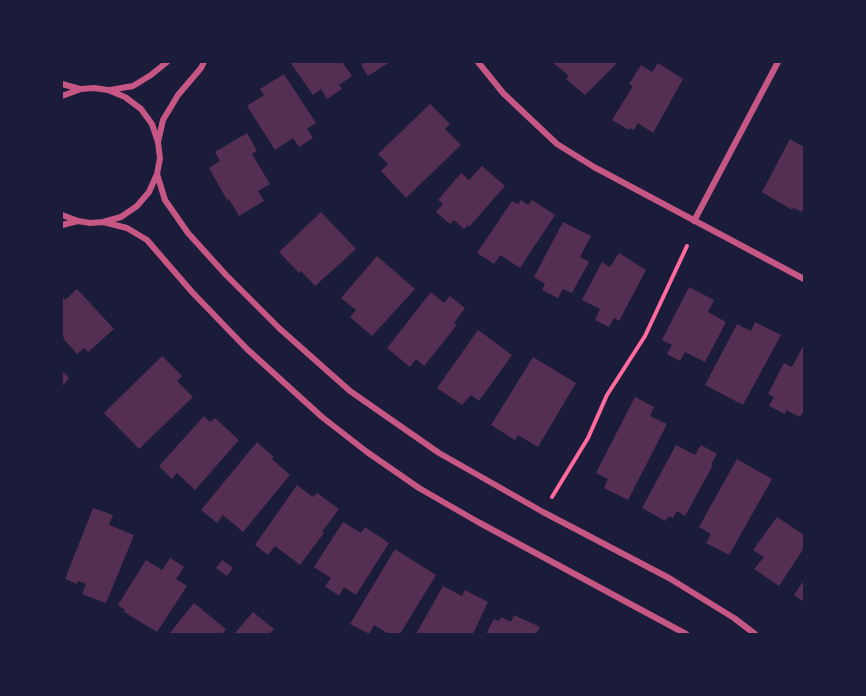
<!DOCTYPE html>
<style>
body{margin:0}
#map{position:relative;width:866px;height:696px;overflow:hidden;background:#1b1b3a;font-family:Manrope,sans-serif}
canvas{display:block}
.frame{position:absolute;inset:0;border:63px solid #1b1b3a;pointer-events:none}
</style>
<div id="map">
<canvas width="866" height="696"></canvas>
<div class="frame"></div>
</div>
<script>
const ctx = document.querySelector('canvas').getContext('2d');
ctx.lineJoin = 'round';
function paint(path, color) {
  ctx.fillStyle = color;
  ctx.fill(path, 'evenodd');
}
function poly(rows) {
  const path = new Path2D();
  for (const r of rows) {
    path.moveTo(r[0], r[1]);
    for (let i = 2; i < r.length; i += 2) path.lineTo(r[i], r[i + 1]);
  }
  return path;
}
function strokePath(path, color, width, dash) {
  ctx.strokeStyle = color;
  ctx.lineWidth = width;
  ctx.lineCap = dash ? 'butt' : 'round';
  ctx.setLineDash(dash || []);
  ctx.stroke(path);
}
paint(poly([
 [290,62,342,62,352,76,339,85,342,89,327,99,321,89,313,95],
 [362,62,390,62,368,76,361,65,363,64],
 [552,62,618,62,585,95,566,79,569,76],
 [658,63,683,79,653,133,638,123,634,130,630,128,629,130,612,120,633,86,629,84,641,65,652,72],
 [284,74,316,123,307,129,313,138,299,147,293,138,275,150,247,106,264,95,260,89],
 [430,104,450,124,445,129,461,145,406,198,381,171,388,164,378,154],
 [247,133,257,151,252,154,270,184,258,191,264,201,239,216,229,199,227,200,209,168,220,161,215,152],
 [790,139,804,147,804,207,802,212,793,208,792,210,762,192],
 [482,166,505,186,469,227,468,225,464,229,454,220,450,224,436,212,443,204,438,200,461,173,469,180],
 [521,200,528,205,532,200,555,215,520,268,500,255,494,264,477,253,512,201,518,204],
 [321,212,356,249,315,286,301,271,299,273,279,252],
 [563,222,591,236,580,257,589,262,572,293,563,289,558,298,542,290,545,284,534,277],
 [619,253,646,270,619,321,614,318,609,327,595,320,600,309,582,300,602,262,610,267],
 [377,256,415,289,372,336,350,317,356,310,341,298],
 [689,287,714,300,708,312,726,322,705,362,685,352,680,361,667,354,672,345,662,340],
 [77,289,114,329,88,352,84,348,77,354,63,338,64,337,62,334,62,295,65,300],
 [431,292,444,303,450,296,465,308,454,323,457,325,424,366,416,359,410,367,387,348],
 [755,322,781,335,743,405,705,385,737,324,751,331],
 [478,330,512,355,479,401,471,395,462,405,437,388],
 [804,344,804,411,800,417,786,410,785,414,769,406,774,397,768,394,784,363,792,367],
 [162,356,182,376,177,381,193,397,139,449,104,413],
 [533,357,576,383,538,447,518,435,515,440,491,425],
 [62,371,69,378,62,387],
 [635,397,654,407,650,416,667,424,628,500,604,488,608,479,596,473],
 [204,416,210,422,215,418,239,440,195,490,177,473,172,479,159,466],
 [257,442,274,457,272,459,290,475,243,532,223,515,217,523,201,510],
 [676,445,695,455,701,445,717,454,711,464,713,465,685,516,677,511,673,518,669,516,665,521,642,508],
 [737,459,772,479,729,555,706,543,711,534,699,527],
 [297,485,313,497,317,493,339,509,322,532,324,533,300,565,275,546,268,555,255,545],
 [93,508,113,515,109,525,134,535,106,603,82,594,86,584,78,581,77,584,65,579],
 [777,517,804,535,804,548,779,586,754,569,764,557,753,550],
 [343,522,361,533,365,527,389,543,356,595,344,587,339,596,325,586,331,578,314,567],
 [395,549,436,575,400,634,389,634,374,625,369,634,350,624],
 [170,558,184,567,176,579,187,586,157,632,124,612,125,610,118,605,146,560,162,570],
 [222,560,233,568,227,576,216,568],
 [804,580,804,602,794,595],
 [443,586,462,596,465,590,488,602,473,634,416,634],
 [194,603,226,629,222,634,169,634],
 [253,612,274,629,269,634,234,634],
 [514,615,540,627,536,634,486,634,494,619,499,621,501,617,511,622]
]), '#542f53');
strokePath(poly([
 [552,497,588,438,607,395,645,336,687,246]
]), '#ff6b9d', 4);
strokePath(poly([
 [478,62,503,93,557,144,594,167,804,279],
 [62,84,80,89],
 [110,90,133,86,151,75,167,62],
 [62,96,81,89,94,88,108,90,125,97,141,109,152,124,158,142,160,158,157,174,149,192,137,206,121,217,103,222,90,223,78,221,62,215],
 [158,142,163,120,178,95,201,68,204,62],
 [157,174,165,200,188,233,226,275,279,328,350,391,439,453,543,512,669,578,734,618,755,634],
 [694,221,778,62],
 [103,222,127,228,147,240,192,292,247,349,322,417,367,452,419,488,478,522,686,634],
 [62,225,78,221]
]), '#c65784', 6);
</script>
